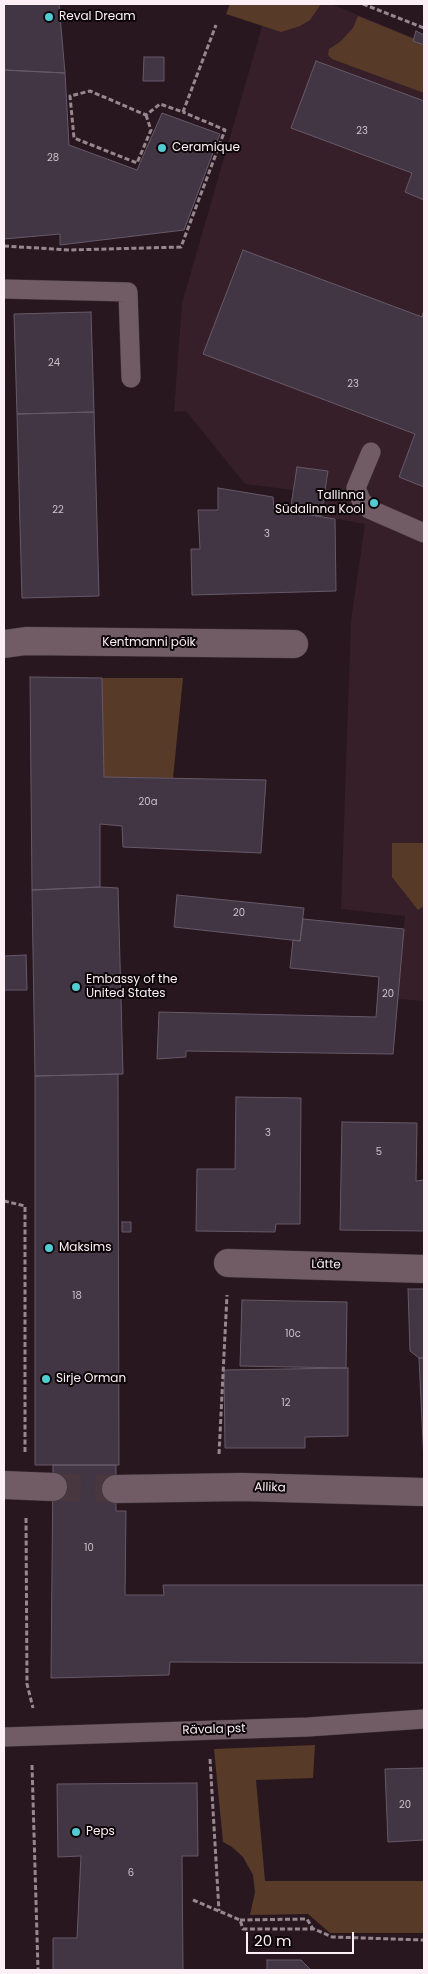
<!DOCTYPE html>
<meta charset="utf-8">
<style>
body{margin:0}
#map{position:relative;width:428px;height:1974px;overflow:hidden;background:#28171f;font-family:Poppins,sans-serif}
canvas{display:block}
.frame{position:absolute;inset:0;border:5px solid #fceff5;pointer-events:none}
.scale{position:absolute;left:246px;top:1932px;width:108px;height:22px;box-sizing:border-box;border:2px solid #fceff5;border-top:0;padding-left:6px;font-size:15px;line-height:18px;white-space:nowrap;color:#fceff5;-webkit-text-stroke:4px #0c0608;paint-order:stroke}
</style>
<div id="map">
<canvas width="428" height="1974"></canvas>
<div class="frame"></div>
<div class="scale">20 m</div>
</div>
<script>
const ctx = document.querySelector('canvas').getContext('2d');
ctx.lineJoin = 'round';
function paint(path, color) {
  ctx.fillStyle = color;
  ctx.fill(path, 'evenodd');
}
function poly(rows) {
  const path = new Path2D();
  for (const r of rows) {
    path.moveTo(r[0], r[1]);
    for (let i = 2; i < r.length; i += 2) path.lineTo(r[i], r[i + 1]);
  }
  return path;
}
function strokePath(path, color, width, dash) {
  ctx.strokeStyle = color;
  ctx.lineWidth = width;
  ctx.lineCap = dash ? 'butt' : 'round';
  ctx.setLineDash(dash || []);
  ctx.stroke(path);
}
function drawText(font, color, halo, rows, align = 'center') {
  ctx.font = font + ' Poppins,sans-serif';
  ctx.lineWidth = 4;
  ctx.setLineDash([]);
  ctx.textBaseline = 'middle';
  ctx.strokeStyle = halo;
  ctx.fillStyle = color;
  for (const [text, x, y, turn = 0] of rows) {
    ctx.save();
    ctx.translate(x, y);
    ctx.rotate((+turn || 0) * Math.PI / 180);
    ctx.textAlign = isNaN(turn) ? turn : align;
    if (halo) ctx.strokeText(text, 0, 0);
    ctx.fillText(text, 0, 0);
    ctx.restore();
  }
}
paint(poly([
 [294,4,331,4,424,42,424,1001,398,999,405,916,341,909,351,621,365,524,321,516,328,471,297,467,293,490,245,484,186,411,174,412,182,303,268,6]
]), '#361f29');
paint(poly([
 [230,4,321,4,310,20,300,26,281,32,226,14],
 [358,16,424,43,424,93,332,59,328,55,329,49,340,42,353,28],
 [102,678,183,678,173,778,104,777],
 [392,843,424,843,424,906,418,910,392,877],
 [315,1745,313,1778,256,1780,265,1881,424,1881,424,1933,330,1933,308,1914,250,1915,255,1892,253,1875,243,1857,232,1847,223,1842,214,1749]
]), '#583a29');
const building = poly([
 [4,4,59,4,65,73,4,70,4,4],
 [416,31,424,35,424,45,413,41,416,31],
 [144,57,164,57,164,81,143,81,144,57],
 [316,61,424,101,424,200,405,192,412,173,291,128,316,61],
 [4,70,65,73,69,145,137,170,162,113,220,134,184,230,60,245,60,234,4,239,4,70],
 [243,250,422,317,424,310,424,487,399,477,415,434,203,354,243,250],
 [91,312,94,412,17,414,14,314,91,312],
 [94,412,99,596,22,598,17,414,94,412],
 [297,467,328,471,321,516,290,512,297,467],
 [218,488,273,497,274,509,335,519,336,591,192,595,191,549,200,549,198,510,218,510,218,488],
 [30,677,102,678,104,777,266,780,261,853,123,847,122,826,100,824,100,887,32,890,30,677],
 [100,887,118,888,123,1074,35,1076,32,890,100,887],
 [177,895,304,908,300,941,174,927,177,895],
 [303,919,404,929,393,1054,186,1051,186,1057,157,1059,159,1012,376,1017,379,977,290,968,293,940,300,941,303,919],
 [26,955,27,990,4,990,4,956,26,955],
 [118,1074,119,1465,35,1465,35,1076,118,1074],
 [236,1097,301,1098,300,1224,276,1224,275,1232,196,1231,197,1169,235,1169,236,1097],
 [342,1122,417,1123,416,1181,424,1180,424,1231,340,1230,342,1122],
 [122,1222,131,1222,131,1232,122,1232,122,1222],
 [408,1289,424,1289,424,1358,419,1358,410,1351,408,1289],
 [242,1300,347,1302,346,1368,240,1366,242,1300],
 [419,1358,424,1358,424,1462,419,1358],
 [348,1368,348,1436,305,1437,305,1448,225,1448,224,1370,348,1368],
 [53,1465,116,1465,116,1511,126,1511,125,1595,164,1595,163,1585,424,1585,424,1663,170,1662,169,1675,51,1678,53,1465],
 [424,1768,424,1840,388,1842,385,1769,424,1768],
 [197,1783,198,1856,182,1856,183,1970,53,1970,53,1938,77,1938,81,1856,58,1857,57,1784,197,1783],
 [267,1960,301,1960,311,1970,267,1970,267,1960]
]);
paint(building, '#423544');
strokePath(building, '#665969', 1);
strokePath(poly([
 [53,1487,116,1489]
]), '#48373f', 28, [28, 14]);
const lane = poly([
 [4,289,128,292,131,378],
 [371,452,356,488,361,500,369,509,424,533],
 [4,1737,308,1727,424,1719]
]);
const street = poly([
 [4,644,26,641,294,644],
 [228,1263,424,1269],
 [4,1485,53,1487],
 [116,1489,242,1487,424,1492]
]);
strokePath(lane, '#3f3338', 20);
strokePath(street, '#3f3338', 29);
strokePath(poly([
 [363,4,424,28],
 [146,115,151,130,137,163,74,138,70,96,90,91,146,115,160,104,183,112,216,25],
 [4,246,70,250,181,247,225,130,183,112],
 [4,1201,25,1206,25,1454],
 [219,1454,227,1295],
 [26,1518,27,1684,33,1708],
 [210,1759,219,1911],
 [32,1765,38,1970],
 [193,1900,240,1920,243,1929,314,1929,332,1937,424,1940],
 [240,1920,307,1919,313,1929]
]), '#97888f', 3, [5, 2.5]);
strokePath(lane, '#715c65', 19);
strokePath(street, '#715c65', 28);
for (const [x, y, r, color] of [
 [49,17,5,"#51ccd3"],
 [162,148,5,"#51ccd3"],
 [374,503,5,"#51ccd3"],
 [76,987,5,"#51ccd3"],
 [49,1248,5,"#51ccd3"],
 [46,1379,5,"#51ccd3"],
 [76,1832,5,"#51ccd3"]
]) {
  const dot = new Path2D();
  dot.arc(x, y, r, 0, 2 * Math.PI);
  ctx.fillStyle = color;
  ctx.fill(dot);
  strokePath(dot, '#0c0608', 2);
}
drawText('10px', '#cec0c9', null, [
 ["23",362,131],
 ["28",53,158],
 ["24",54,363],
 ["23",353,384],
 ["22",58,510],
 ["3",267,534],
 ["20a",148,802],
 ["20",239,913],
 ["20",388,994],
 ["3",268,1133],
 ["5",379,1152],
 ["18",77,1296],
 ["10c",293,1334],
 ["12",286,1403],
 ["10",89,1548],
 ["20",405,1805],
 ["6",131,1873]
]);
drawText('12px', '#fceff5', '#0c0608', [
 ["Reval Dream",59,17],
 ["Ceramique",172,148],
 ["Tallinna",364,496,"right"],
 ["Südalinna Kool",364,510,"right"],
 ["Embassy of the",86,980],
 ["United States",86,994],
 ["Maksims",59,1248],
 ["Sirje Orman",56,1379],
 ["Peps",86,1832]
], 'left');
drawText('12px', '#fceff5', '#0c0608', [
 ["Kentmanni põik",149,643],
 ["Lätte",326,1265,1],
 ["Allika",270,1488,2],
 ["Rävala pst",214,1730,-2]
]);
</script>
